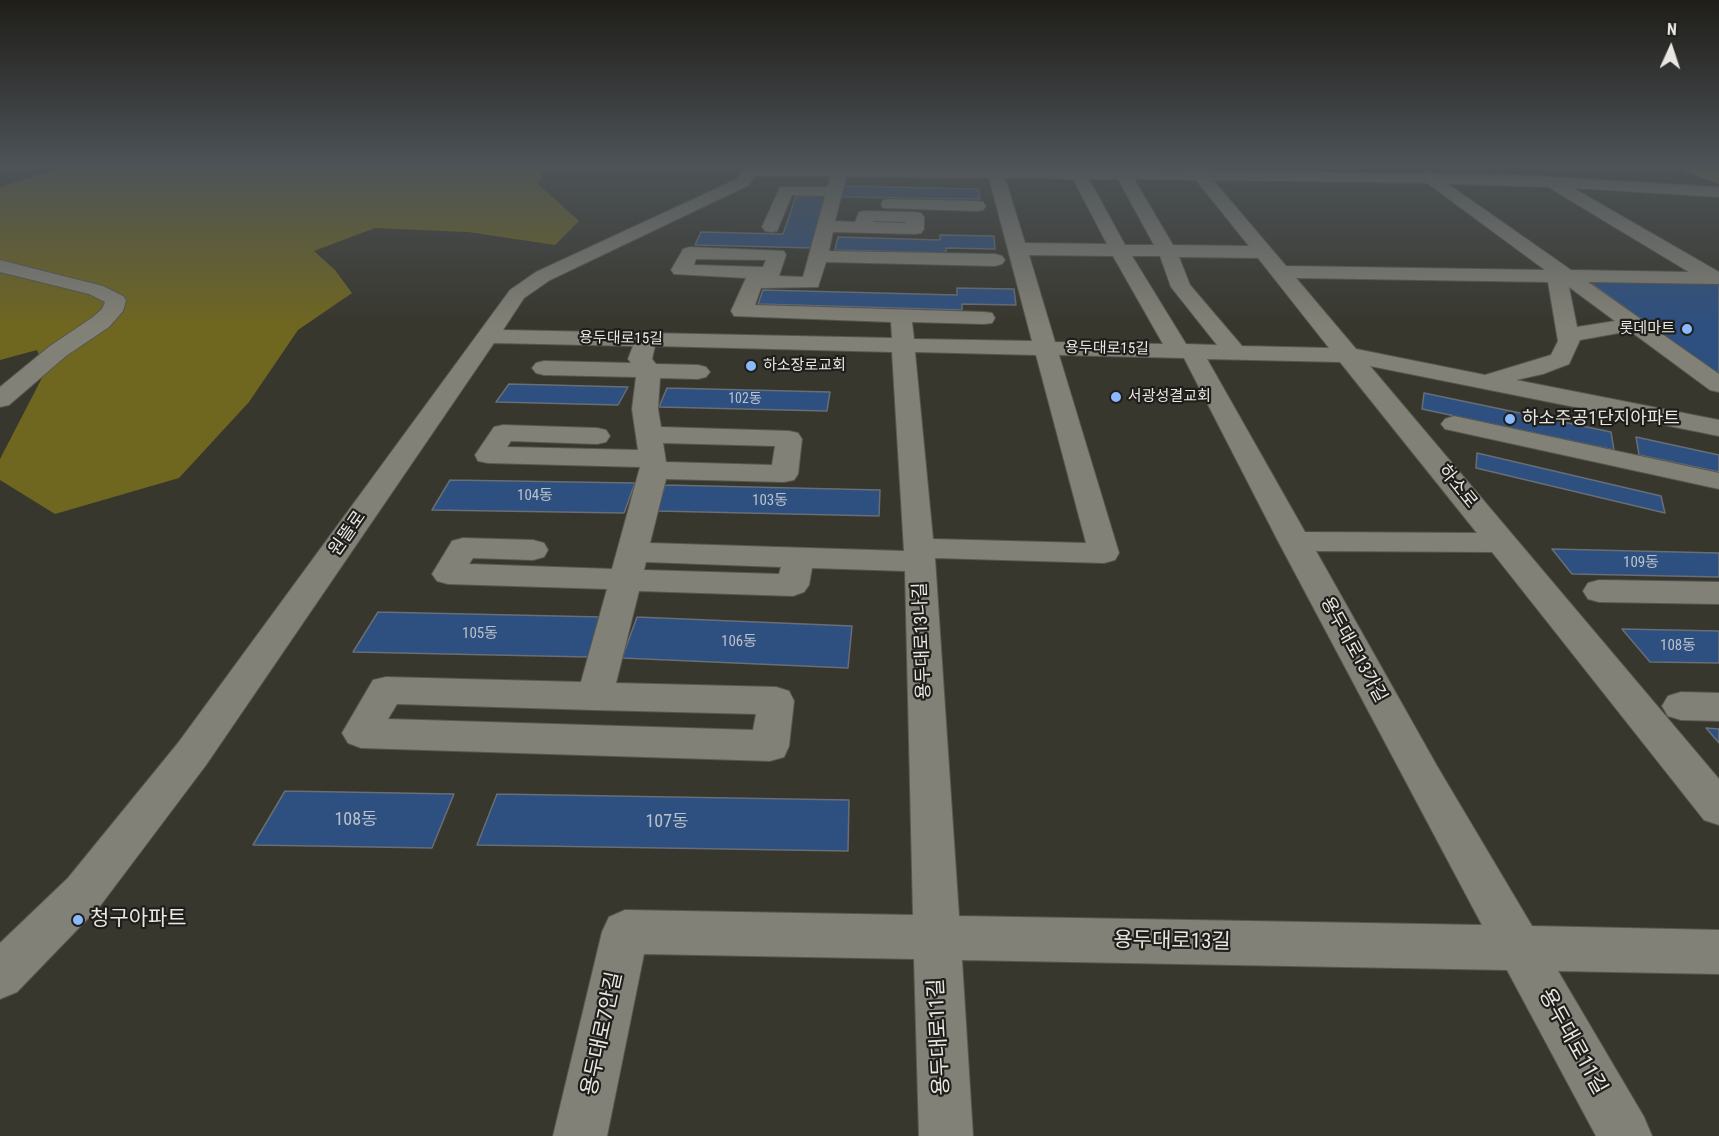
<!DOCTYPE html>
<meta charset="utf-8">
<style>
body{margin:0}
#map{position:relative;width:1719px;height:1136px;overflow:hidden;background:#38372e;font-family:"Roboto Condensed",sans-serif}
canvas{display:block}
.north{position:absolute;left:1641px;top:18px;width:60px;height:60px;-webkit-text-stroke:4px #1f1e1a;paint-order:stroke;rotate:3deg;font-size:16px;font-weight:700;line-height:24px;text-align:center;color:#e8e7e2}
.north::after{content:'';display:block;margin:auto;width:21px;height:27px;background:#e8e7e2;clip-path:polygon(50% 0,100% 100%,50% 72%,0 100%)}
</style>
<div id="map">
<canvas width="1719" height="1136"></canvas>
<div class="north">N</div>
</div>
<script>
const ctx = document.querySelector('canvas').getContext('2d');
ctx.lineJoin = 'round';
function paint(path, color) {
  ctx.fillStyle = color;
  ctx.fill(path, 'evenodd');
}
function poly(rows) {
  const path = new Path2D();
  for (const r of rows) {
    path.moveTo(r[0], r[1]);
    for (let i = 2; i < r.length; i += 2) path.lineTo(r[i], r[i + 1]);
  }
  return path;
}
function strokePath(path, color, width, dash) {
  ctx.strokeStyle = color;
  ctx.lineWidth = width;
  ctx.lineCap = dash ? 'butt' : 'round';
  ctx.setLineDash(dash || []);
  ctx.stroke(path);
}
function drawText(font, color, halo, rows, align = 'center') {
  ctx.font = font + ' "Roboto Condensed","Noto Sans KR",sans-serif';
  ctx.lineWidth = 4.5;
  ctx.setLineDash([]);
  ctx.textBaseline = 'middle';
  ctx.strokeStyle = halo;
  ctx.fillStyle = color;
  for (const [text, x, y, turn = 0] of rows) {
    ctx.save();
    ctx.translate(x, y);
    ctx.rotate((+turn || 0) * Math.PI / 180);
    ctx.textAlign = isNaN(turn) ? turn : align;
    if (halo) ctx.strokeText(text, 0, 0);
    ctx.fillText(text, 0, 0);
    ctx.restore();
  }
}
paint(poly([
 [64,167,545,167,538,184,579,221,555,245,468,232,375,228,314,251,335,270,352,293,298,330,249,402,179,478,55,514,0,480,0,459,45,372,37,350,0,360,0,187]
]), '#6f6620');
paint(poly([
 [1684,167,1719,168,1719,184,1687,172,1684,167]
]), '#8e8541');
const building = poly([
 [843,186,978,189,980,199,841,197,843,186],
 [796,196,827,196,813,248,695,245,701,232,783,234,796,196],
 [940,235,994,236,995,249,946,248,946,253,835,250,838,237,940,240,940,235],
 [1588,281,1719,283,1719,375,1588,281],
 [957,288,1014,289,1016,305,962,304,962,310,758,304,763,290,957,295,957,288],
 [509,384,628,387,618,405,496,402,509,384],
 [667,388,830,392,827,411,659,407,667,388],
 [1424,393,1611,432,1614,450,1422,409,1424,393],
 [1636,437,1719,455,1719,472,1639,455,1636,437],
 [1477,453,1661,496,1665,513,1476,468,1477,453],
 [450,480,635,483,624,513,432,510,450,480],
 [665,485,880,490,879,516,657,511,665,485],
 [1552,549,1719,553,1719,577,1572,574,1552,549],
 [378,612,602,617,588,657,353,652,378,612],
 [637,617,852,626,848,668,622,658,637,617],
 [1622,629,1719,631,1719,663,1650,662,1622,629],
 [1706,728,1719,729,1719,743,1706,728],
 [285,791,454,794,432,848,253,845,285,791],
 [497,794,849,800,848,851,477,845,497,794]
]);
paint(building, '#2e5080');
strokePath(building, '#686e76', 1.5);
const minor = poly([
 [741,167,1002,167,1188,170,1186,167,1202,167,1205,170,1421,174,1427,171,1434,174,1518,175,1719,187,1719,197,1573,188,1719,272,1719,284,1588,282,1719,374,1719,392,1710,390,1630,331,1580,340,1569,364,1543,374,1516,380,1719,420,1719,436,1370,366,1719,779,1719,825,1704,820,1492,552,1316,551,1437,766,1532,926,1719,930,1719,974,1558,971,1644,1117,1652,1136,1596,1136,1507,970,962,960,973,1136,919,1136,914,959,644,954,607,1136,553,1136,602,932,609,917,625,910,913,915,905,571,812,568,809,585,804,592,793,596,639,591,616,683,776,687,789,691,794,701,789,746,784,757,770,761,361,748,348,743,342,733,373,680,386,677,581,682,607,589,448,584,437,581,432,574,452,541,463,538,533,540,544,543,548,550,544,557,533,560,473,558,469,564,612,569,640,467,488,463,478,461,475,455,494,427,503,425,597,428,606,430,610,436,606,442,597,444,511,441,507,447,638,450,632,409,636,377,544,375,536,373,532,368,536,363,544,361,631,363,628,359,633,346,494,343,206,765,100,906,17,992,0,999,0,943,68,878,178,743,510,290,536,272,737,179,742,171,741,167],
 [755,176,830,176,827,187,780,187,762,227,765,231,771,232,777,231,792,195,825,196,803,277,779,276,786,255,784,251,690,247,683,249,681,253,671,270,674,274,746,278,731,311,734,316,891,322,892,338,503,330,524,298,550,280,749,185,755,176],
 [846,177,989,178,1032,341,914,339,912,322,984,324,992,323,995,318,992,313,984,312,755,305,761,288,818,287,826,262,995,266,1002,264,1005,260,1002,256,995,254,829,251,833,232,915,234,921,233,924,229,924,217,921,213,915,212,865,211,859,212,855,222,835,221,846,177],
 [1005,178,1073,179,1107,244,1025,243,1005,178],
 [1089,179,1118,179,1154,245,1125,245,1089,179],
 [1134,179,1196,180,1249,246,1173,245,1134,179],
 [1213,180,1427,183,1545,270,1286,266,1213,180],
 [1448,184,1548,187,1689,272,1571,270,1448,184],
 [873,222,873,221,906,222,906,223,873,222],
 [1029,255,1113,256,1163,344,1055,342,1029,255],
 [1132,256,1160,256,1171,287,1217,345,1186,344,1132,256],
 [1179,257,1258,258,1329,348,1242,346,1190,285,1179,257],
 [696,259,766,260,763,267,694,265,696,259],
 [1296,278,1548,282,1558,341,1551,355,1485,375,1356,349,1296,278],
 [1569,287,1615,321,1577,327,1569,287],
 [655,346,892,352,904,551,650,543,666,479,784,482,794,480,798,474,802,439,798,433,789,431,661,427,658,409,660,378,698,379,706,377,710,372,706,367,698,365,656,364,652,359,655,346],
 [915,352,1036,355,1086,543,933,539,915,352],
 [1059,355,1184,358,1278,541,1482,925,959,916,935,558,1104,563,1115,560,1119,553,1059,355],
 [1207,359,1340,362,1477,533,1305,532,1207,359],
 [663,443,775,446,772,465,666,462,663,443],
 [646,562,781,567,779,574,644,570,646,562],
 [397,704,595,710,756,714,753,730,388,719,397,704],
 [889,199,977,201,983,202,986,206,983,210,977,211,883,208,881,204,883,200,889,199],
 [0,260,103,286,123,296,126,300,123,311,109,327,66,356,9,405,0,407,0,387,50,346,93,317,102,309,105,302,89,294,0,272,0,260],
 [1454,416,1719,473,1719,489,1445,429,1441,424,1445,419,1454,416],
 [1599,580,1719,582,1719,604,1599,602,1588,599,1583,591,1588,583,1599,580],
 [1681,692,1719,693,1719,721,1681,720,1668,716,1662,706,1668,696,1681,692]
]);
strokePath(minor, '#57564f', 2);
paint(minor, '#828177');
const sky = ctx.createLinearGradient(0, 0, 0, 326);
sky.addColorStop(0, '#1f1e19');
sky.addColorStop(0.51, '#4d5357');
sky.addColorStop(1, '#4d535700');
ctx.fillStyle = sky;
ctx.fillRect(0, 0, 1719, 326);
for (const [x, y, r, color] of [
 [1687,329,6,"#8bbafc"],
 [751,366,6,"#8bbafc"],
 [1116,397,6,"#8bbafc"],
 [1510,419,6,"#8bbafc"],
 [78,920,6,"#8bbafc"]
]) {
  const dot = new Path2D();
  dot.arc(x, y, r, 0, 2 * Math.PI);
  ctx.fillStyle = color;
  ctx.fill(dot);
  strokePath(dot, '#1f1e1a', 2);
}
drawText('14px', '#bac1ca', null, [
 ["102동",745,399]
]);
drawText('15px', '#e8e7e2', '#1f1e1a', [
 ["롯데마트",1675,329,"right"],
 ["하소장로교회",763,366],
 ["서광성결교회",1128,397]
], 'left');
drawText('15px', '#e8e7e2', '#1f1e1a', [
 ["용두대로15길",621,339,1],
 ["용두대로15길",1107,349,1]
]);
drawText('15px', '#bac1ca', null, [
 ["104동",535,496],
 ["103동",770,501],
 ["109동",1641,563],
 ["105동",480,634],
 ["106동",739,642],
 ["108동",1678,646]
]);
drawText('18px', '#e8e7e2', '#1f1e1a', [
 ["하소주공1단지아파트",1522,419]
], 'left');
drawText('18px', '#e8e7e2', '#1f1e1a', [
 ["하소로",1457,487,51],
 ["원뜰로",348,534,-55],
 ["용두대로13나길",923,641,-92],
 ["용두대로13가길",1353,650,61]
]);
drawText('18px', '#bac1ca', null, [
 ["108동",356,820],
 ["107동",667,822]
]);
drawText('21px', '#e8e7e2', '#1f1e1a', [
 ["청구아파트",90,920]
], 'left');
drawText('21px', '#e8e7e2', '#1f1e1a', [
 ["용두대로13길",1172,942,1],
 ["용두대로7안길",603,1034,-78],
 ["용두대로11길",940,1037,-93],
 ["용두대로11길",1572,1042,61]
]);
</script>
